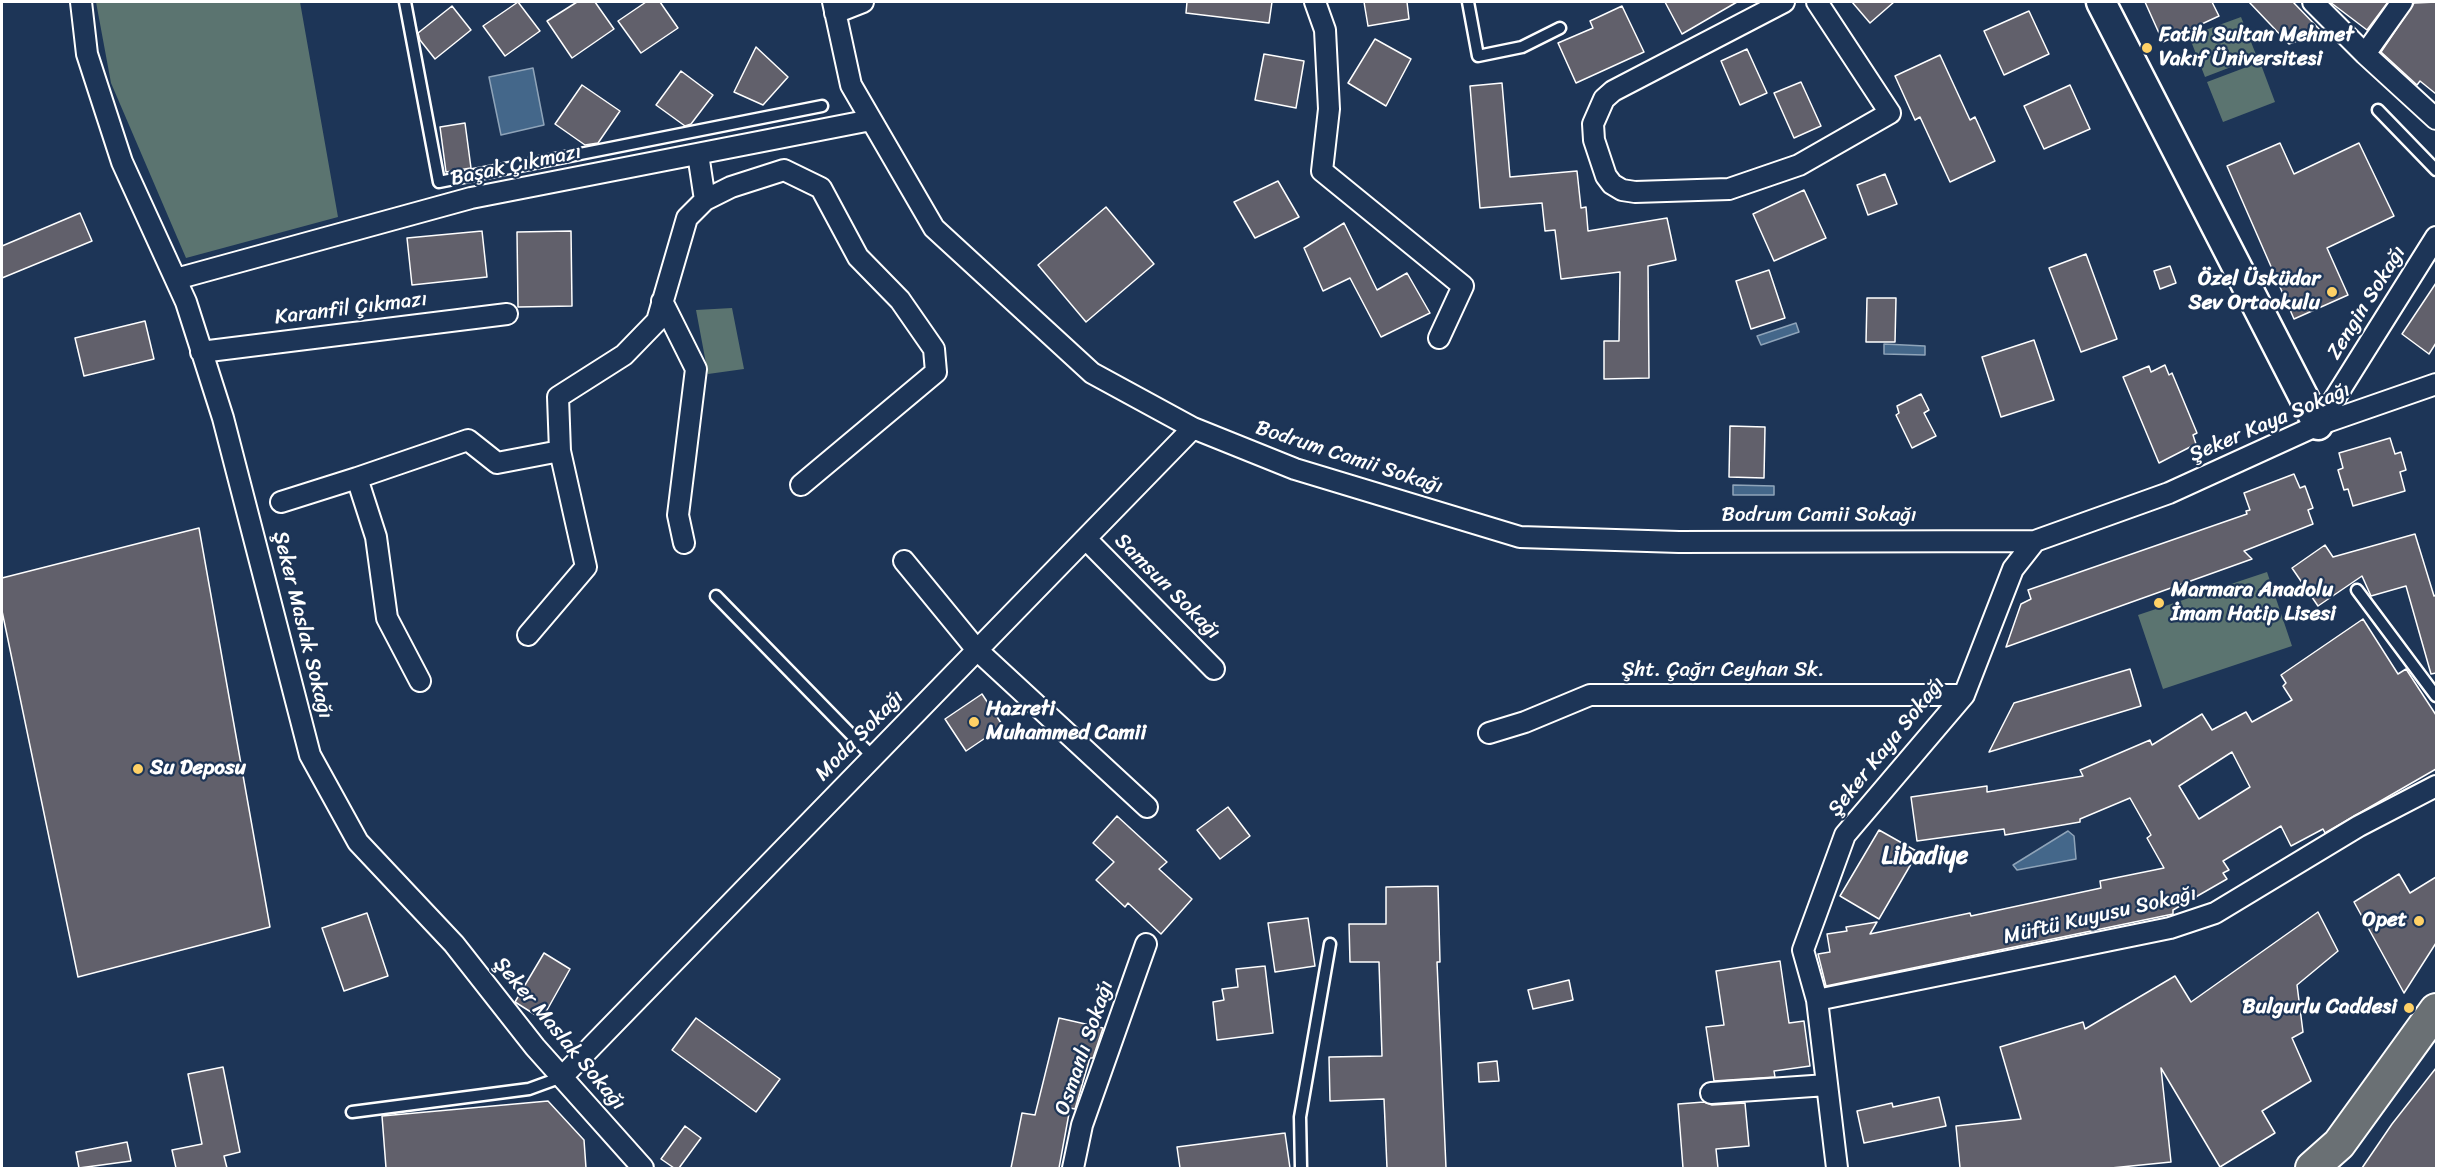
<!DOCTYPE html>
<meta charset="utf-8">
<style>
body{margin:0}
#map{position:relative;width:2438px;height:1170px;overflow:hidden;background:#1d3557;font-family:Sriracha,sans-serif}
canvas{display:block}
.frame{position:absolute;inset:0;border:3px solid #fff;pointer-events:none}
</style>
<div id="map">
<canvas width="2438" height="1170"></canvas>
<div class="frame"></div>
</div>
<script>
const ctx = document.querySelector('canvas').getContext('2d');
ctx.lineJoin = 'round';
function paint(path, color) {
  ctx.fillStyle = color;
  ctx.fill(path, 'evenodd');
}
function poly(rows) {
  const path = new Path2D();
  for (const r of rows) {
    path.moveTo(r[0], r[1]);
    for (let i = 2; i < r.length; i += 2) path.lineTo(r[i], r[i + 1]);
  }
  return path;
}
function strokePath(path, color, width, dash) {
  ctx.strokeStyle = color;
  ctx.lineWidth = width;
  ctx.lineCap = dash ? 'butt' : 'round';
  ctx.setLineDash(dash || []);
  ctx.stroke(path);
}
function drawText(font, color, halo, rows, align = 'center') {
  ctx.font = font + ' Sriracha,sans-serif';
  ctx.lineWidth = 4.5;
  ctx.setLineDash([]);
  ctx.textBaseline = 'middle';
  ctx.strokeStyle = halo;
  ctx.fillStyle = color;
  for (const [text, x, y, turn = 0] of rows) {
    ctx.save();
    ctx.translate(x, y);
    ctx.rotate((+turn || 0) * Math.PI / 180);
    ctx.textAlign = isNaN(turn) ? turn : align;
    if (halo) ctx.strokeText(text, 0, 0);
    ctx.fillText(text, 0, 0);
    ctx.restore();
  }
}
paint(poly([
 [96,2,300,2,338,217,186,258,111,83],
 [2241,17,2257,57,2205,77,2189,36],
 [2260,62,2275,102,2223,122,2207,82],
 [732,308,744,369,708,374,696,310],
 [2267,572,2292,646,2163,689,2138,615]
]), '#5b7470');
const water = poly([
 [533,68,544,125,501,135,489,77,533,68],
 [1796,323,1799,332,1761,345,1757,336,1796,323],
 [1884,344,1925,346,1925,355,1884,354,1884,344],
 [1733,485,1774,486,1774,495,1733,495,1733,485],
 [2068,831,2074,836,2076,859,2017,870,2013,865,2068,831]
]);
paint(water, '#44678a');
strokePath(water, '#8fa4b9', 1.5);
const building = poly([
 [518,2,540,31,505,56,483,26,518,2],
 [577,2,595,2,614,29,572,58,547,21,577,2],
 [646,2,660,2,678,28,641,53,618,21,646,2],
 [1187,2,1272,2,1269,23,1186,13,1187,2],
 [1364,2,1407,2,1409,19,1368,26,1364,2],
 [1665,2,1737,2,1682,34,1665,2],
 [1852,2,1894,2,1870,23,1852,2],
 [2145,2,2212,2,2219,16,2163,42,2145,2],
 [2249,2,2293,2,2322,32,2289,44,2249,2],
 [2330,2,2388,2,2367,30,2330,2],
 [2414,3,2436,2,2436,94,2420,81,2417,85,2381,52,2414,3],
 [452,6,471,30,435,59,420,40,418,33,452,6],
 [1622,6,1644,52,1576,83,1558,43,1593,28,1590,21,1622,6],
 [2029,11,2049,54,2004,75,1984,31,2029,11],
 [1375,39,1411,59,1386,106,1348,83,1375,39],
 [756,47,788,77,763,105,734,92,756,47],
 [1747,49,1767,93,1740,105,1721,61,1747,49],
 [1264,54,1304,61,1296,108,1255,100,1264,54],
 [1940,55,1970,120,1975,117,1995,161,1950,182,1920,117,1915,120,1895,76,1940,55],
 [681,71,713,95,691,124,685,126,656,105,681,71],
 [1801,82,1821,126,1794,138,1774,93,1801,82],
 [1502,83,1510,177,1577,171,1581,208,1586,207,1588,231,1667,218,1676,260,1648,266,1649,378,1604,379,1604,341,1619,341,1620,272,1561,279,1555,230,1545,231,1542,203,1480,208,1470,86,1502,83],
 [582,85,620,111,598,143,585,145,555,124,582,85],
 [2070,85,2090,129,2044,149,2024,106,2070,85],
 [465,123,471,168,446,172,440,127,465,123],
 [2280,143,2294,174,2359,143,2394,216,2327,248,2348,295,2294,319,2227,166,2280,143],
 [1885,174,1897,204,1868,215,1857,185,1885,174],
 [1278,181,1299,217,1255,238,1234,202,1278,181],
 [1804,190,1826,238,1774,261,1753,214,1804,190],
 [1106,207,1154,264,1086,322,1038,265,1106,207],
 [80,213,92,241,2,278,2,246,80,213],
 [1344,223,1377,290,1407,273,1430,313,1381,337,1350,278,1323,291,1304,248,1344,223],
 [482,231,487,277,412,285,407,238,482,231],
 [571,231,572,306,518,307,517,232,571,231],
 [2086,254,2117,339,2081,352,2049,268,2086,254],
 [2170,266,2176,283,2160,289,2154,271,2170,266],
 [1769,270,1785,318,1751,329,1736,281,1769,270],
 [2436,283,2436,343,2429,354,2402,334,2436,283],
 [1867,298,1896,298,1895,342,1866,342,1867,298],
 [145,321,154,359,84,376,75,338,145,321],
 [2034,340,2054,400,2001,417,1982,357,2034,340],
 [2165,365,2169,375,2172,373,2197,433,2193,435,2196,444,2159,463,2123,377,2149,366,2151,372,2165,365],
 [1921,394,1929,410,1924,413,1936,436,1912,448,1896,415,1899,413,1897,406,1921,394],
 [1730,426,1765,427,1764,478,1729,477,1730,426],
 [2390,438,2395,454,2401,452,2406,470,2400,472,2405,491,2353,506,2348,489,2344,490,2338,470,2343,468,2339,453,2390,438],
 [2294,474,2300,488,2305,486,2313,508,2308,510,2313,524,2244,551,2252,559,2006,647,2021,604,2031,599,2028,590,2247,514,2246,511,2250,510,2244,493,2294,474],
 [199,528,270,927,78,977,2,611,2,578,199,528],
 [2415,534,2434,596,2436,595,2436,673,2431,674,2406,586,2371,596,2362,576,2318,606,2292,568,2325,545,2333,557,2415,534],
 [2363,619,2398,674,2406,669,2436,715,2436,769,2325,833,2323,829,2291,846,2281,826,2223,861,2229,870,2223,873,2227,879,2173,910,2173,914,1826,986,1818,954,1830,952,1827,934,1847,931,1846,927,1877,922,1870,934,1970,913,1971,916,2101,888,2100,881,2164,868,2147,838,2151,835,2130,798,2080,819,2080,822,2005,835,2004,829,1917,841,1911,797,1987,786,1987,792,2083,776,2080,770,2150,740,2152,745,2202,714,2212,730,2246,712,2252,722,2292,700,2283,686,2286,683,2281,675,2363,619],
 [2232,752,2250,787,2199,819,2179,786,2232,752],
 [2130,669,2141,706,1989,752,2014,703,2130,669],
 [982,694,1003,726,966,751,945,719,982,694],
 [1228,807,1250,836,1220,859,1197,830,1228,807],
 [1117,816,1167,862,1159,869,1192,899,1161,934,1128,903,1125,907,1096,880,1114,862,1093,843,1117,816],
 [1879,830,1918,852,1879,919,1840,896,1879,830],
 [2399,874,2410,893,2436,877,2436,943,2404,993,2354,902,2399,874],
 [1438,886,1440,962,1437,962,1446,1168,1387,1168,1384,1099,1330,1101,1329,1057,1382,1056,1379,962,1350,962,1349,924,1386,924,1386,887,1438,886],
 [2318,912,2338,951,2297,985,2303,1032,2292,1038,2311,1081,2262,1111,2275,1133,2220,1167,2161,1068,2171,1162,2111,1168,1960,1168,1956,1126,2021,1119,2000,1047,2083,1022,2085,1029,2175,976,2191,1002,2318,912],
 [367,913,388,976,344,991,322,928,367,913],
 [1308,918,1315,966,1275,972,1268,923,1308,918],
 [544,953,570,969,542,1019,515,1002,544,953],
 [1780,961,1789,1023,1804,1021,1810,1066,1774,1071,1775,1077,1714,1081,1706,1027,1724,1025,1716,971,1780,961],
 [1265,966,1273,1033,1217,1040,1213,1002,1224,1000,1222,989,1238,987,1236,969,1265,966],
 [1569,980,1573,1000,1533,1009,1528,990,1569,980],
 [696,1018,780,1079,756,1112,672,1050,696,1018],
 [1059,1018,1103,1028,1093,1058,1090,1058,1075,1109,1070,1108,1059,1168,1011,1168,1022,1113,1035,1115,1059,1018],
 [1497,1061,1499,1081,1479,1082,1478,1063,1497,1061],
 [223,1067,240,1152,224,1156,227,1168,176,1168,172,1150,202,1144,188,1074,223,1067],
 [2436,1068,2436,1168,2362,1168,2392,1124,2436,1068],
 [1939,1097,1946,1126,1864,1143,1857,1111,1892,1103,1893,1107,1939,1097],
 [548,1101,584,1140,586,1168,386,1168,382,1116,548,1101],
 [1704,1102,1712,1105,1745,1103,1749,1146,1716,1149,1718,1168,1683,1168,1678,1104,1704,1102],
 [685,1126,701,1138,679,1168,674,1168,661,1159,685,1126],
 [1285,1133,1290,1168,1180,1168,1177,1147,1285,1133],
 [127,1142,131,1161,79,1168,76,1152,127,1142]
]);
paint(building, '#61606b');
strokePath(building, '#fff', 1.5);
const lane = poly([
 [405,2,439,182,822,106],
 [1468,2,1478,56,1522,47,1560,28],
 [2378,110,2436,170],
 [2357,590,2436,696],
 [716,596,873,757],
 [352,1112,529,1089,562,1077],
 [1301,1168,1300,1117,1330,944]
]);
const street = poly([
 [81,2,87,54,122,162,186,302,223,418,310,755,358,842,454,944,535,1047,643,1168],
 [833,2,851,85,934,228,1092,373,1193,428,1295,469,1520,537,1679,542,2035,541],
 [1315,2,1325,30,1329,109,1322,171,1463,286,1439,338],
 [1784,2,1613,91,1604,99,1593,124,1594,140,1606,176,1612,184,1622,190,1635,192,1729,189,1799,165,1890,113,1817,2],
 [2313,2,2365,54,2436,119],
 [835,13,863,2],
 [2365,54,2402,2],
 [705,200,731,187,784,170,821,188,858,257,900,300,934,349,936,372,801,485],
 [176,279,471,198,871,120],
 [662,301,696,369,678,515,684,543],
 [201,352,507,314],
 [2318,425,2436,237],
 [281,502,357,478],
 [1086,539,1214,669],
 [904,561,977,650,1147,807],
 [528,635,586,567,560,451],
 [420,681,387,618,376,537,357,478,468,440,497,463,560,451,558,397,624,355,657,321,687,218,705,200,698,154],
 [1489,733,1525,722,1590,695,1964,695],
 [1817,1000,2170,928,2215,913,2359,826,2436,786],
 [562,1077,1193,428],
 [1711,1093,1827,1085],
 [1073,1168,1082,1125,1146,944],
 [1837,1168,1817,1000,1803,950,1845,835,1964,695,2013,569,2035,541,2169,493,2318,425,2436,384]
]);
const secondary = poly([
 [2101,2,2318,425]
]);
const primary = poly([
 [2312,1168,2339,1144,2436,1010]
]);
strokePath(lane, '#fff', 15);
strokePath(street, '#fff', 24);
strokePath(secondary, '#fff', 33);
strokePath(primary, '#fff', 36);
strokePath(lane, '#1d3557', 10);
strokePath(street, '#1d3557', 20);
strokePath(secondary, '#1d3557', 28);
strokePath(primary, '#6a7074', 32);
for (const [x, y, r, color] of [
 [2147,48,6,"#ffd166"],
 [2332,292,6,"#ffd166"],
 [2159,603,6,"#ffd166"],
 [974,722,6,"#ffd166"],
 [138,769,6,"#ffd166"],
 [2419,921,6,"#ffd166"],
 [2409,1008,6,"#ffd166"]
]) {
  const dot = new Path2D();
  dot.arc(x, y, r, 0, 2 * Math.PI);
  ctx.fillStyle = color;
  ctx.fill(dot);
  strokePath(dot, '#1d3557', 2);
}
drawText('bold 21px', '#fff', '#1d3557', [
 ["Fatih Sultan Mehmet",2159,36],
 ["Vakıf Üniversitesi",2159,60],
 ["Özel Üsküdar",2320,280,"right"],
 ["Sev Ortaokulu",2320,304,"right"],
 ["Marmara Anadolu",2171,591],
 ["İmam Hatip Lisesi",2171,615],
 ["Hazreti",986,710],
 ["Muhammed Camii",986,734],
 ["Su Deposu",150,769],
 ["Opet",2407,921,"right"],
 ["Bulgurlu Caddesi",2397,1008,"right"]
], 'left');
drawText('21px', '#fff', '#1d3557', [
 ["Başak Çıkmazı",516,166,-12],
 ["Zengin Sokağı",2367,303,-58],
 ["Karanfil Çıkmazı",351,309,-7],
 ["Şeker Kaya Sokağı",2270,423,-23],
 ["Bodrum Camii Sokağı",1349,458,18],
 ["Bodrum Camii Sokağı",1819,516],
 ["Samsun Sokağı",1167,587,45],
 ["Şeker Maslak Sokağı",302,625,76],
 ["Şht. Çağrı Ceyhan Sk.",1723,671],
 ["Moda Sokağı",860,736,-46],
 ["Şeker Kaya Sokağı",1887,747,-51],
 ["Müftü Kuyusu Sokağı",2100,916,-13],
 ["Şeker Maslak Sokağı",559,1034,50],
 ["Osmanlı Sokağı",1085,1048,-71]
]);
drawText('bold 24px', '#fff', '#1d3557', [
 ["Libadiye",1925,857]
]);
</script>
